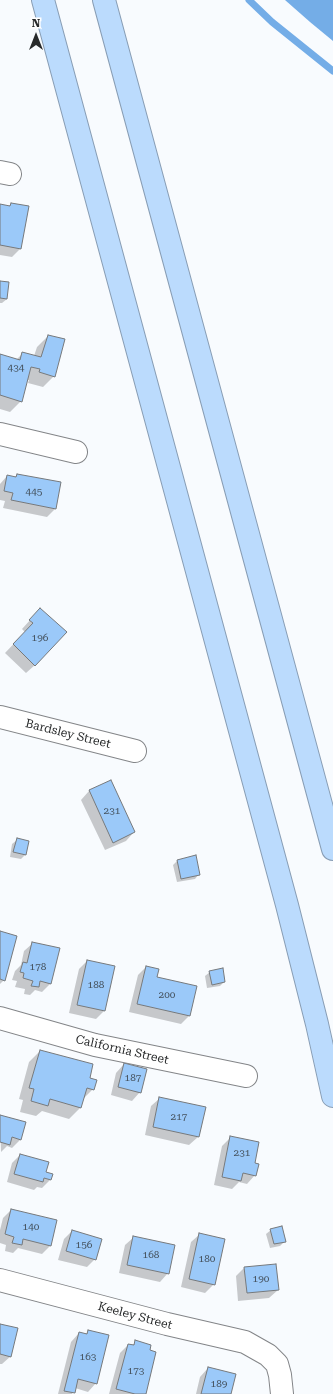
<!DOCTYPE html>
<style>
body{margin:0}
#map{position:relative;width:333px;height:1394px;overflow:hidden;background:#f8fbfe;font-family:"Roboto Serif",serif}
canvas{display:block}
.north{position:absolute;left:16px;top:16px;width:40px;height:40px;-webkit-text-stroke:3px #fff;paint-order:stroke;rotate:0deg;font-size:11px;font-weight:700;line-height:16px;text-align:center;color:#282a2b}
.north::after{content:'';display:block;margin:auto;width:14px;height:18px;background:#282a2b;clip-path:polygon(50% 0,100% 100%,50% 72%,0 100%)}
</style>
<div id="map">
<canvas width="333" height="1394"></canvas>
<div class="north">N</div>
</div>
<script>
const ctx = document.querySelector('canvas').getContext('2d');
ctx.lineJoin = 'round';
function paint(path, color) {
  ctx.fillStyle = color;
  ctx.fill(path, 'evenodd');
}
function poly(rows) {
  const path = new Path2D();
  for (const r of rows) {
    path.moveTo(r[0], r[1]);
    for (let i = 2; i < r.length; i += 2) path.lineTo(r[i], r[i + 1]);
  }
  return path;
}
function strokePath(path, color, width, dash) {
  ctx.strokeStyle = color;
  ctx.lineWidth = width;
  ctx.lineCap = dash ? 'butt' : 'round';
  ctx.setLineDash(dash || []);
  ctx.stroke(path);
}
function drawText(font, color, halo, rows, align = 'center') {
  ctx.font = font + ' "Roboto Serif",serif';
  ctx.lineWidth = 3;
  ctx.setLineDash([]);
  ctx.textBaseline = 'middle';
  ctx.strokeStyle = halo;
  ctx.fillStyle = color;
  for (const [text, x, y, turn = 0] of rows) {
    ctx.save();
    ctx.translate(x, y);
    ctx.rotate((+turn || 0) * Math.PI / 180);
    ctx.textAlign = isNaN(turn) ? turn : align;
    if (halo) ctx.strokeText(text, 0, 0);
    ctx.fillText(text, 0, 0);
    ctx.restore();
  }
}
paint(poly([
 [285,0,333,0,333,41,310,22]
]), '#74ade7');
paint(poly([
 [11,204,20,249,12,257,0,255,0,205,8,207],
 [0,282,7,299,2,303,0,303],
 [48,336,54,376,43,387,28,383,29,380,27,380,21,401,10,412,0,409,0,355,16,360,23,353,34,356,37,347],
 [17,475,55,509,47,517,3,508,5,501,0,500,0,484,7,476,14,478],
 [40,609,35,665,26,673,5,653,25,632,22,629],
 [110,781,134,832,126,841,105,850,81,800,89,791],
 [17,840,25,855,21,859,10,857,12,844],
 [178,860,199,874,195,879,177,882,173,865],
 [0,932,4,980,0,984],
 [33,943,50,984,42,992,35,990,30,995,24,994,25,989,15,987,17,981,12,980,15,971,21,965,24,951],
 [87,961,104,1011,96,1019,69,1013,79,969],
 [146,967,156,978,196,987,189,1016,181,1024,129,1012,138,975],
 [210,972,224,982,220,986,207,988,205,976],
 [40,1051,88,1078,93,1089,83,1099,80,1108,69,1119,42,1111,36,1116,20,1112,23,1100,19,1099,29,1062],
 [124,1064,140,1092,132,1101,111,1095,116,1073],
 [160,1098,204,1108,198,1137,189,1145,145,1135,151,1106],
 [0,1116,20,1140,12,1148,7,1146,1,1152],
 [231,1137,255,1175,247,1184,239,1182,232,1189,214,1185,222,1146],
 [20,1155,45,1173,50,1180,42,1188,37,1187,34,1190,7,1182,12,1163],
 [11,1210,50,1246,42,1254,18,1248,13,1253,5,1251,6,1245,0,1243,0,1230,3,1218],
 [271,1230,285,1241,280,1246,270,1248,266,1234],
 [72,1231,95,1259,87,1267,58,1260,64,1239],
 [200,1234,214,1284,205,1293,181,1287,191,1242],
 [134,1237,168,1273,160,1282,119,1273,125,1245],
 [244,1268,278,1290,269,1298,238,1301,236,1276],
 [0,1325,11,1356,2,1364,0,1364],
 [89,1331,96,1383,88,1392,75,1388,72,1394,58,1394,71,1342,79,1333,85,1335],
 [136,1342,145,1394,109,1394,120,1353,128,1345,132,1346],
 [208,1368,230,1394,196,1394,200,1377]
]), '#0003');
strokePath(poly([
 [249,0,272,22,333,71]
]), '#74ade7', 7);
const building = poly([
 [11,203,29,206,21,249,0,245,0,204,10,206,11,203],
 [0,281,9,282,7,299,0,298,0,281],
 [48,335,65,339,55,377,39,372,40,369,31,367,22,402,0,395,0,354,20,360,22,352,41,357,48,335],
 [17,474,61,482,56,509,11,500,13,493,4,491,7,475,16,477,17,474],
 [40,608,67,632,35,666,13,644,33,623,29,620,40,608],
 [111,780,135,832,113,843,89,790,111,780],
 [17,838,29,841,26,855,13,852,17,838],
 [196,855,200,875,181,879,177,860,196,855],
 [0,931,17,936,5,981,0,979,0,931],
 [32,942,60,948,51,984,40,981,39,987,31,986,33,981,23,978,24,973,20,972,23,962,27,963,32,942],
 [87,960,115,966,105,1011,77,1005,87,960],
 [146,966,159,969,157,977,197,986,190,1016,137,1004,146,966],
 [223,968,225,982,212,985,209,971,223,968],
 [40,1050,93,1064,90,1078,97,1080,94,1090,87,1088,81,1108,50,1099,48,1106,31,1101,34,1089,29,1088,40,1050],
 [124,1063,147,1069,141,1093,118,1087,124,1063],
 [159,1097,206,1107,199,1137,153,1127,159,1097],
 [0,1115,26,1122,21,1140,12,1137,10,1145,0,1142,0,1115],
 [230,1136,259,1142,255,1163,259,1164,256,1176,243,1173,241,1181,222,1177,230,1136],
 [20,1154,49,1162,46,1172,53,1174,51,1180,44,1178,43,1182,14,1174,20,1154],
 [11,1209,57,1220,51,1246,23,1239,22,1245,12,1243,14,1237,5,1234,11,1209],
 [282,1226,286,1242,274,1244,270,1229,282,1226],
 [72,1230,102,1239,96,1260,66,1251,72,1230],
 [199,1233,225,1239,215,1285,189,1279,199,1233],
 [133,1236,175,1245,169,1274,127,1265,133,1236],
 [276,1264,279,1290,247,1293,244,1267,276,1264],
 [0,1324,18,1328,11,1357,0,1354,0,1324],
 [88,1330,109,1335,97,1384,78,1379,75,1393,64,1391,79,1332,87,1334,88,1330],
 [135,1340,151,1345,150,1350,156,1352,146,1394,135,1394,116,1389,128,1344,134,1345,135,1340],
 [208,1367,236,1374,231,1394,201,1394,208,1367]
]);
paint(building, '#9bc9f9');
strokePath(building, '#76797c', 1);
const minor = poly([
 [0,172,10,174],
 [0,434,76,452],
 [0,717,135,751],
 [0,1018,95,1045,246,1076],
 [0,1280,167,1324,245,1342,268,1355,277,1364,280,1375,282,1394]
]);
const highway = poly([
 [43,0,287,905,317,1024,333,1096],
 [104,0,333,849]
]);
strokePath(minor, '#838588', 24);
strokePath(highway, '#889db4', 24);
strokePath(minor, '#fff', 22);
strokePath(highway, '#bbdbfd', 22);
drawText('10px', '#45525e', null, [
 ["434",16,368],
 ["445",34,492],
 ["196",40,638],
 ["231",112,811],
 ["178",38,967],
 ["188",96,985],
 ["200",167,995],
 ["187",133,1078],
 ["217",179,1117],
 ["231",242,1153],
 ["140",31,1227],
 ["156",84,1245],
 ["168",151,1255],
 ["180",207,1259],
 ["190",261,1279],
 ["163",88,1357],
 ["173",136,1371],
 ["189",219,1384]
]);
drawText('12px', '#282a2b', '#fff', [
 ["Bardsley Street",68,734,14],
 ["California Street",122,1050,13],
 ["Keeley Street",135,1316,15]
]);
</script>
